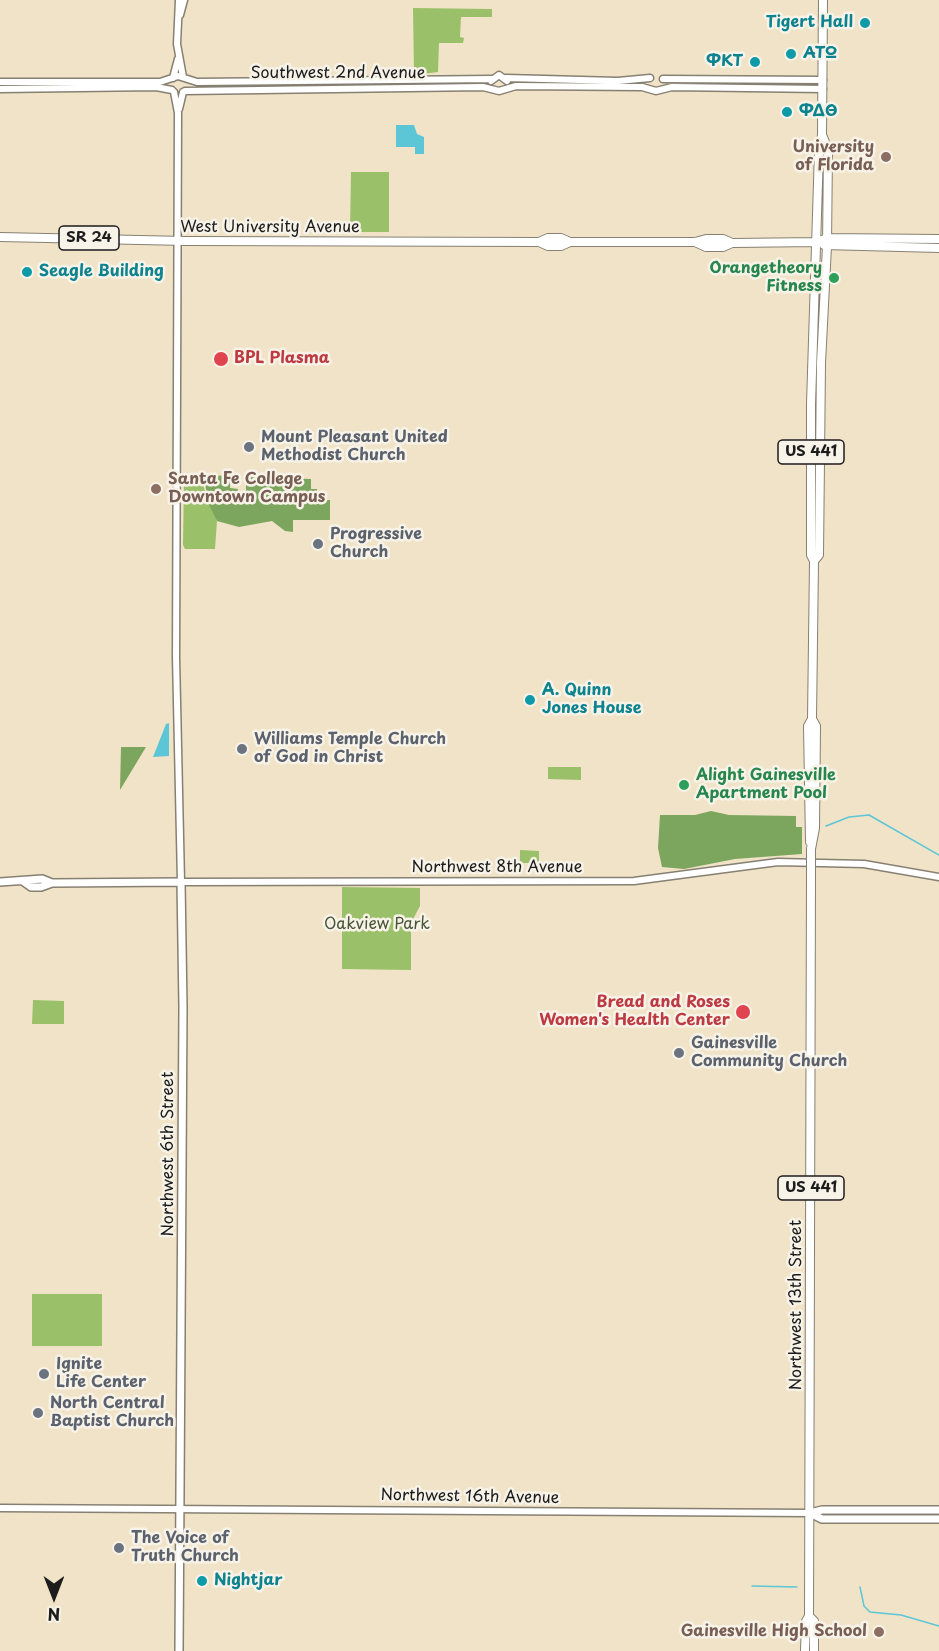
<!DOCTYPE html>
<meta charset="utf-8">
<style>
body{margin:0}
#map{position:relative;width:939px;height:1651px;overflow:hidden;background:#f1e3c7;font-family:"Playpen Sans",sans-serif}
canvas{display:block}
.north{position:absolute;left:24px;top:1567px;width:60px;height:60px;-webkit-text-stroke:4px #f7f3e8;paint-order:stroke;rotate:180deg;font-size:16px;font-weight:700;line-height:24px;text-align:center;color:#1c1c1c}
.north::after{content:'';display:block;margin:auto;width:21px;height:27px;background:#1c1c1c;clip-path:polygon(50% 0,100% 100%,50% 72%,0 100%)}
</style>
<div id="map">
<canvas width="939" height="1651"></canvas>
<div class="north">N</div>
</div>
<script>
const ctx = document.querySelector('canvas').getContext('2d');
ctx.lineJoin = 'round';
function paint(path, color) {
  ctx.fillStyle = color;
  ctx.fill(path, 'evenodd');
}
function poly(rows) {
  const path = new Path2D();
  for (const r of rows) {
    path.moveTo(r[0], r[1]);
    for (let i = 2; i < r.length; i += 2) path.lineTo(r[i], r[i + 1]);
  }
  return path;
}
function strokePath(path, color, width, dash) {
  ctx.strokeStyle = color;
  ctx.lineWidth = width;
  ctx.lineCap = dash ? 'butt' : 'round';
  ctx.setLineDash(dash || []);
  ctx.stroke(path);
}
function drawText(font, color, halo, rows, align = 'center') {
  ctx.font = font + ' "Playpen Sans",sans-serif';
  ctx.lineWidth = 5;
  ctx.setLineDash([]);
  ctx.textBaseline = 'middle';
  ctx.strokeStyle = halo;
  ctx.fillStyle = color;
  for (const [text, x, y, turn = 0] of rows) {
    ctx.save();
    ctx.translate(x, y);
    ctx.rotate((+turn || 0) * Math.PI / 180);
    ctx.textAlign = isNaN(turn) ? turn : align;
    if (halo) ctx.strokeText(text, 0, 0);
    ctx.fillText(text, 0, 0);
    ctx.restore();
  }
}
paint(poly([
 [413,8,492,9,492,17,461,17,460,37,464,38,463,43,439,43,438,72,414,75],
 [351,172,389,172,389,232,350,232],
 [187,475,204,475,204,488,217,521,215,549,185,549,183,545,184,479],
 [548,767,581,767,581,780,548,779],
 [520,850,539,851,539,863,520,863],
 [342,887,420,888,420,906,411,923,411,970,342,969],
 [33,1000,64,1001,64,1024,32,1024],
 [32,1294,102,1294,102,1346,32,1346]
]), '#9bc06a');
paint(poly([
 [204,475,230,476,230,488,238,489,238,497,246,497,246,477,311,479,311,489,317,489,317,500,330,500,330,520,293,520,293,532,285,531,272,521,239,527,217,521,208,503],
 [121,747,146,747,120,790],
 [711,811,729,815,796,816,796,827,802,827,802,854,735,859,684,869,662,867,658,848,660,815,695,815]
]), '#7ca65e');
paint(poly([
 [396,125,414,125,417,134,424,137,424,154,415,154,415,147,396,147],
 [169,723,169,756,153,757,166,724]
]), '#5cc6d6');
strokePath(poly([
 [826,826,849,817,869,815,939,855],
 [752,1586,797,1587],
 [860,1587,864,1606,870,1612,901,1615,939,1626]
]), '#5cc6d6', 1.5);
const tertiary = poly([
 [179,0,177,44,183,77],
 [180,15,184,0],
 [173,78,178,59],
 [506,78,618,81,650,78],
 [663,79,823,80],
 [491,81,499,75,507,81],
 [0,82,160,82,178,76,197,82,492,79],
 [0,89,156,87,172,90],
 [185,91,483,87,499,91,516,86,642,87,656,91,672,87,823,89],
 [174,92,178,113,176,657,181,882,634,881,778,862,864,864,939,877],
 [179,109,183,92],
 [0,1508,810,1513]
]);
const secondary = poly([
 [0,882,42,879,52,883],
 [24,882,31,887,41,887,52,883,181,882,183,1007,179,1651],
 [810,1513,822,1519,939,1519],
 [810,1513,822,1510,939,1510]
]);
const primary = poly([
 [0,237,186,241,539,242,548,246,561,246,570,242],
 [539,242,548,238,561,238,570,242,695,242,706,239,723,239,732,243],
 [695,242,706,247,723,247,732,243,818,242,827,238,939,239],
 [824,245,939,248],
 [814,561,819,555,821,363,827,246,828,150,823,137],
 [810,842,808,726,812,719],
 [811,849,815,828,816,726,812,719,814,561,811,555,811,404,819,151,822,135,823,0],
 [809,1616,814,1621,814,1651],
 [805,1651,806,1621,809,1616,811,875]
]);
strokePath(tertiary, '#868072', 9);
strokePath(secondary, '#868072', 10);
strokePath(primary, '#868072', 10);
strokePath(tertiary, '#fff', 6);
strokePath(secondary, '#fff', 7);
strokePath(primary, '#fff', 8);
const primaryBridge = poly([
 [811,849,811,875]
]);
strokePath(primaryBridge, '#868072', 10, []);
strokePath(primaryBridge, '#fff', 8);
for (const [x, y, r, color] of [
 [865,23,6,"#0f9aa8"],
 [791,54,6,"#0f9aa8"],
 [755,62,6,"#0f9aa8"],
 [787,112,6,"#0f9aa8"],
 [886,157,6,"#8d6e63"],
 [27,272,6,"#0f9aa8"],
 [834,278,6,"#2e9e5b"],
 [221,359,8,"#e0444e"],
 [249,447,6,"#6b7280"],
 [156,489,6,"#8d6e63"],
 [318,544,6,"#6b7280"],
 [530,700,6,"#0f9aa8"],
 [242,749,6,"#6b7280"],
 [684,785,6,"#2e9e5b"],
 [743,1012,8,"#e0444e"],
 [679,1053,6,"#6b7280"],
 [44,1374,6,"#6b7280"],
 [38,1413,6,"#6b7280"],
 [119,1548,6,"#6b7280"],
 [202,1581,6,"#0f9aa8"],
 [879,1632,6,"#8d6e63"]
]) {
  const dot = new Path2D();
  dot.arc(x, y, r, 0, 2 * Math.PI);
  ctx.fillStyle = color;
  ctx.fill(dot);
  strokePath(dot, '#f7f3e8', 2);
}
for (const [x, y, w] of [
 [89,238,60],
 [811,452,66],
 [811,1188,66]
]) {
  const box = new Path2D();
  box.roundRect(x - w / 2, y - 12, w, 24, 4.5);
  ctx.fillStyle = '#f7f3e8';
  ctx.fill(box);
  strokePath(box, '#1c1c1c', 1.5);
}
drawText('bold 15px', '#1c1c1c', null, [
 ["SR 24",89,238],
 ["US 441",811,452],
 ["US 441",811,1188]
]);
drawText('bold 16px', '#0d838f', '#f7f3e8', [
 ["Tigert Hall",853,23,"right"],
 ["ΑΤΩ",803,54],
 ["ΦΚΤ",743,62,"right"],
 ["ΦΔΘ",799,112],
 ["Seagle Building",39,272],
 ["A. Quinn",542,691],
 ["Jones House",542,709],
 ["Nightjar",214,1581]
], 'left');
drawText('16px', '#1c1c1c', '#f7f3e8', [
 ["Southwest 2nd Avenue",338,74],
 ["West University Avenue",270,228],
 ["Northwest 8th Avenue",497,868],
 ["Northwest 6th Street",169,1154,-90],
 ["Northwest 13th Street",797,1305,-90],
 ["Northwest 16th Avenue",470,1497,1]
]);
drawText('bold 16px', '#785e54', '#f7f3e8', [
 ["University",874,148],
 ["of Florida",874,166],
 ["Santa Fe College",168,480,"left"],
 ["Downtown Campus",168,498,"left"],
 ["Gainesville High School",867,1632]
], 'right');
drawText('bold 16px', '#27864d', '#f7f3e8', [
 ["Orangetheory",822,269],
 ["Fitness",822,287],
 ["Alight Gainesville",696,776,"left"],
 ["Apartment Pool",696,794,"left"]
], 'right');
drawText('bold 16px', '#be3a42', '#f7f3e8', [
 ["BPL Plasma",234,359],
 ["Bread and Roses",730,1003,"right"],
 ["Women's Health Center",730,1021,"right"]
], 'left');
drawText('bold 16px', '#5b616d', '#f7f3e8', [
 ["Mount Pleasant United",261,438],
 ["Methodist Church",261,456],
 ["Progressive",330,535],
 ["Church",330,553],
 ["Williams Temple Church",254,740],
 ["of God in Christ",254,758],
 ["Gainesville",691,1044],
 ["Community Church",691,1062],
 ["Ignite",56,1365],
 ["Life Center",56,1383],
 ["North Central",50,1404],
 ["Baptist Church",50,1422],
 ["The Voice of",131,1539],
 ["Truth Church",131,1557]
], 'left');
drawText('16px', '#485537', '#f7f3e8', [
 ["Oakview Park",377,925]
]);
</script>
